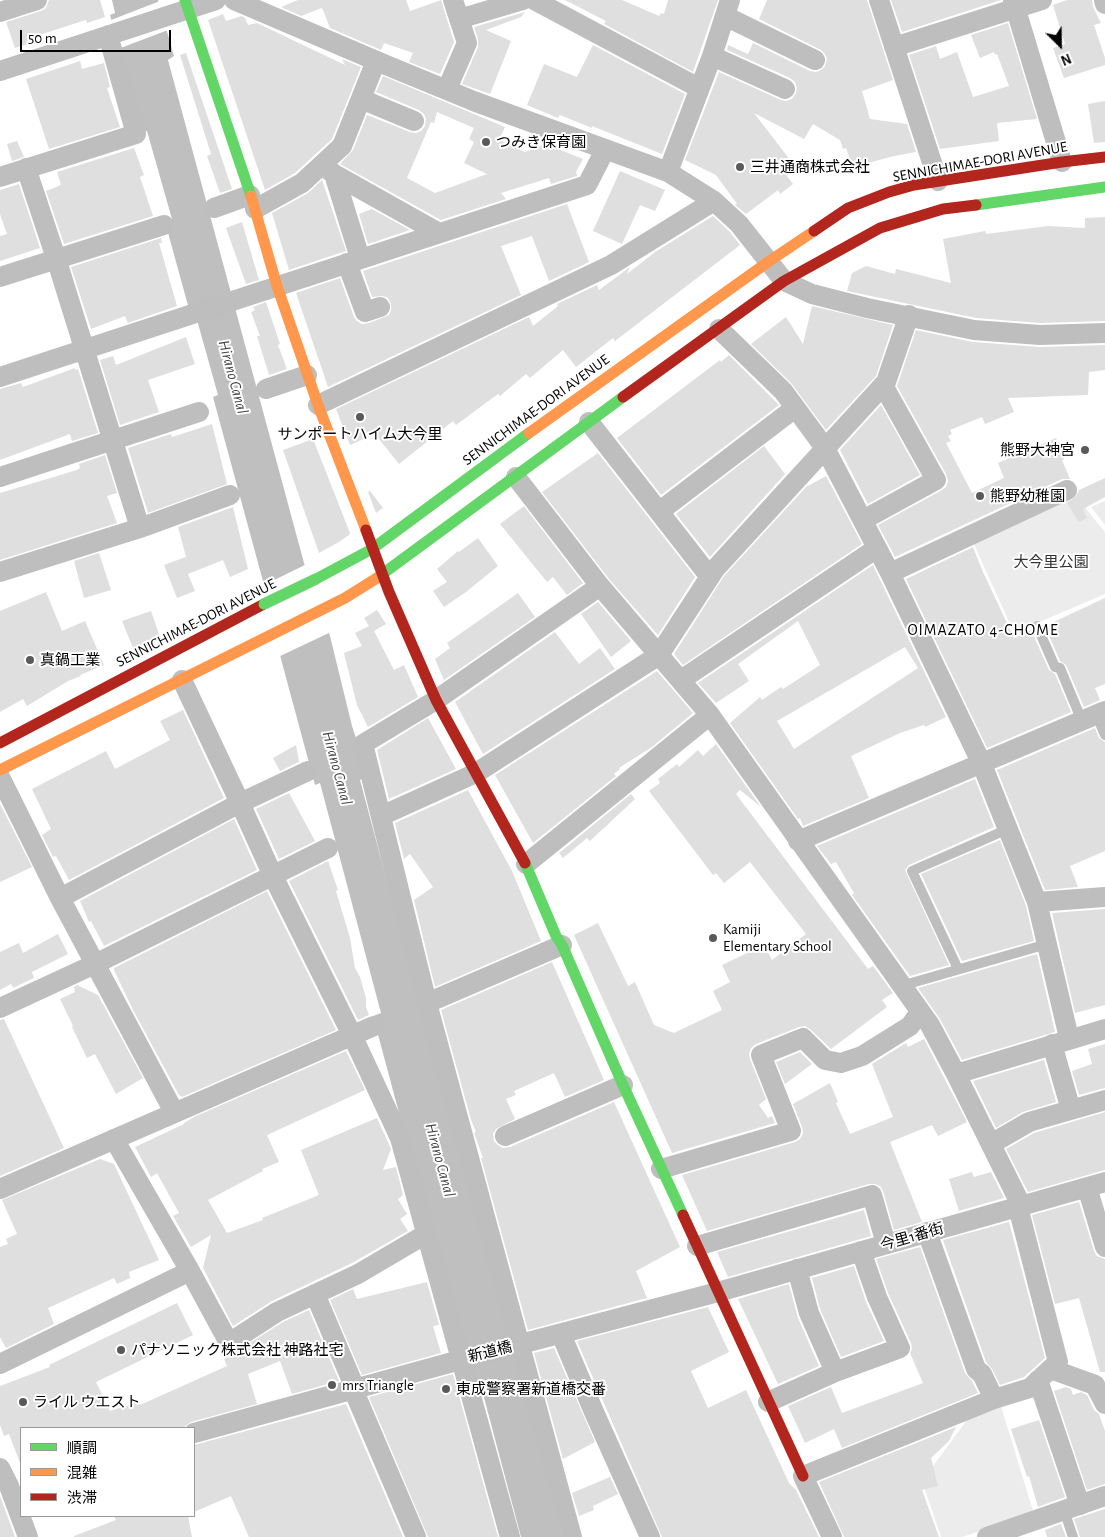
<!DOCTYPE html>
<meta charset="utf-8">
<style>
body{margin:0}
#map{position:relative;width:1105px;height:1537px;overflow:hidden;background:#fff;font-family:"Alegreya Sans","Noto Sans JP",sans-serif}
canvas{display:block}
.legend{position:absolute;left:20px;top:1427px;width:175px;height:90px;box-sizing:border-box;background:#fff;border:1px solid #999;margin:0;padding:6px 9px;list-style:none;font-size:15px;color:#000}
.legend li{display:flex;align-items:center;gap:10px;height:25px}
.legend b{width:25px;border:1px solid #999}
.north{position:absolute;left:1035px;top:20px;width:50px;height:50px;-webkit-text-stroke:4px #fff;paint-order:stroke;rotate:157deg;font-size:14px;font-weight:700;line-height:20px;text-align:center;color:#000}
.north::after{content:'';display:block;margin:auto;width:18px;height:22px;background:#000;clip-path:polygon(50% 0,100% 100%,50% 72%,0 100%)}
.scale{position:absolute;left:20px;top:30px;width:151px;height:22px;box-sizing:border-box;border:2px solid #000;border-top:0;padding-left:6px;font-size:15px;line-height:18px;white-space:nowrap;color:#000;-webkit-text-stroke:4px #fff;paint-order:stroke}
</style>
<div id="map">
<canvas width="1105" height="1537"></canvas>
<ul class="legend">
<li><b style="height:6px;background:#63d668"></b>順調</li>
<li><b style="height:6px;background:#ff974d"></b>混雑</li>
<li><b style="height:6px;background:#b3261e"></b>渋滞</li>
</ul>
<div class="north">N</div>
<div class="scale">50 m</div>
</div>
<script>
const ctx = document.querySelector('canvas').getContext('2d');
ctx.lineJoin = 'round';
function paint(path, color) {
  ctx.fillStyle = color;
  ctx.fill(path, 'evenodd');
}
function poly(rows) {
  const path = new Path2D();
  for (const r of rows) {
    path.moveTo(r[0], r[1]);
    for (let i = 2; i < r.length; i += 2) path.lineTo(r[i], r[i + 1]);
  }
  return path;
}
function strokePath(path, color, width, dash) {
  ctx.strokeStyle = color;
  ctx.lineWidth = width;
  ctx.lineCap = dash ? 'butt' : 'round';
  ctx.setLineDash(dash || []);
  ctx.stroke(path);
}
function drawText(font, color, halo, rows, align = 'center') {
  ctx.font = font + ' "Alegreya Sans","Noto Sans JP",sans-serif';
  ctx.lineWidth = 4;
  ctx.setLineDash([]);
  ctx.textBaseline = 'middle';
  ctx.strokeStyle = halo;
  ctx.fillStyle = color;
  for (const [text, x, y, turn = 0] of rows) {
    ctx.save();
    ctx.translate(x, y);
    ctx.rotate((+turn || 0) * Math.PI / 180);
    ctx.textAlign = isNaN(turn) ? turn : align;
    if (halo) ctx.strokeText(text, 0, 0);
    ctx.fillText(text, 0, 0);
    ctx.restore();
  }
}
paint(poly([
 [1078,493,1087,510,1105,532,1105,594,1014,633,973,542],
 [1105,501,1105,525,1091,507],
 [1000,1403,1034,1514,962,1537,941,1537,922,1481,972,1413]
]), '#ececec');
paint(poly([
 [112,0,158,0,174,56,168,60,304,563,330,636,352,726,368,776,360,780,562,1537,521,1537,482,1390,474,1392,373,1016,381,1013,320,783,315,785,281,659,264,585,213,397,218,395,197,320,192,320,167,229,172,219,147,131,143,132,110,15,115,13]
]), '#bfbfbf');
paint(poly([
 [160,1,168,30,118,49,111,20],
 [307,564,331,632,278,657,262,586]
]), '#fff');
paint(poly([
 [49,0,100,0,105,17,87,23,86,20,36,36,37,41,15,48,6,22,41,11,46,8],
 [298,0,406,0,410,11,441,0,454,42,440,74,409,62,413,53,384,43,381,50,330,28,322,8,301,16,281,7],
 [565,0,622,0,659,16,661,13,664,14,668,0,718,0,693,72,604,24,606,21],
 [767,0,867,0,893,80,862,91,870,119,907,124,916,152,894,156,853,167,846,148,843,149,840,140,813,124,804,139,754,113,791,161,781,168,793,184,780,194,778,190,746,214,735,205,737,204,716,175,685,160,719,72,781,100,786,101,792,99,796,93,797,88,795,82,790,78,727,50,728,45,748,54,753,43,810,71,816,72,821,70,825,66,827,59,825,54,821,50,759,19],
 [891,0,1001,0,902,32],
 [1067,0,1092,0,1093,7,1101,23,1094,25,1105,58,1105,65,1064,78,1053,48,1065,44,1053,5],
 [525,12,521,17,486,30,511,41,490,94,462,84,478,47,478,39,474,27],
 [223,14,226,21,242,16,245,18,248,25,257,23,345,65,342,59,361,67,332,139,295,173,265,190,208,20],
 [1008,23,1037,119,997,123,999,141,940,149,909,55,936,46,940,59,957,52,973,97,1009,86,997,54,995,55,994,52,980,58,971,35],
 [593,45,685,94,662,154,592,126,592,128,560,115,558,118,527,105,544,64,577,77],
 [186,53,232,189,220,193,207,156,211,154,180,55],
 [80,61,82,69,104,63,110,87,107,88,120,127,49,149,26,79],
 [383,76,505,127,499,140,525,152,546,144,583,159,576,172,577,176,551,184,549,178,501,193,506,199,441,220,340,164,353,150,367,115,410,132,416,133,421,131,425,126,426,119,424,114,419,110,376,92],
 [437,112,474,128,469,139,474,142,464,163,487,174,435,193,407,178,431,122,434,123],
 [1105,101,1105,142,1094,143,1088,104],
 [17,141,24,157,12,161,7,144],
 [134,148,144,175,140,177,153,216,64,244,46,191,61,185,57,172],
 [620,171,665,190,655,211,640,205,622,244,593,231],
 [322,180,346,251,289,270,272,213,308,193],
 [19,184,40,248,0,261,0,236,7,234,0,214,0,190],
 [567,204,589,262,549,281,532,236,501,246,521,295,328,387,296,293,340,278,354,317,357,321,362,324,369,323,389,315,391,310,391,304,388,298,383,296,372,297,363,271],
 [372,209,410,230,368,244,359,214],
 [713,216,730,232,740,245,615,341,613,338,576,367,563,350,530,378,526,374,500,396,498,394,456,425,453,421,399,464,375,434,350,445,336,409,529,317,533,326,558,306,557,304,597,285,599,290,630,267,627,274,655,252],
 [1105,217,1105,321,1040,323,976,318,847,291,852,273,866,266,895,274,896,269,951,283,943,239,985,231,986,234,1048,226,1085,228,1085,218],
 [242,222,259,280,246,284,226,228],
 [161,238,162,243,159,243,177,306,128,323,125,316,91,329,71,267],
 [266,302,280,344,278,345,287,369,269,375,257,336,260,336,251,312,255,310,253,307],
 [812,306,893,325,876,376,826,430,791,383,751,344,786,317,803,344],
 [916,330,973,342,1040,347,1105,345,1105,370,1089,372,1088,395,1008,398,1014,412,985,424,982,417,950,430,952,434,948,436,951,441,946,443,972,493,1004,478,998,463,1056,438,1064,459,1062,460,1070,479,1062,479,895,557,878,525,942,490,946,487,948,481,946,474,897,386],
 [186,337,195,364,148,380,159,412,120,425,100,360,113,356,116,365],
 [729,355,779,405,661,495,617,438,720,360,721,362],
 [75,368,75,370,78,369,98,433,72,441,70,434,0,460,0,389,21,383,23,387],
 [881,405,920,475,868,504,840,450],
 [212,424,227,484,148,513,128,448,171,434,172,437],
 [313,439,350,533,349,535,339,542,319,553,283,450],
 [764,446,785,474,710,557,676,514],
 [598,453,695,577,658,635,609,579,542,492],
 [105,455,117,493,107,496,117,523,0,560,0,493,77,470,80,468,79,464],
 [826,476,862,544,683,665,674,654,724,576,806,487],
 [1105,478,1105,497,1083,509,1087,518,1079,522,1067,503,1076,497,1079,490],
 [370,491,383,508,376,513,368,492],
 [524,506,583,583,567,595,553,577,547,582,500,524],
 [233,507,248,569,230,577,223,560,188,574,195,591,177,598,164,565,186,557,178,527],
 [478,538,498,566,466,592,444,607,433,591,447,582,437,569,458,551,459,552],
 [973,547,983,572,1014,638,1031,630,1049,670,1055,674,1071,712,987,748,906,579],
 [99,553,111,590,84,598,74,561],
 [873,565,946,717,925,727,924,725,900,733,851,756,869,798,803,826,800,818,798,819,730,723,760,697,762,700,781,687,783,689,820,665,798,621,738,664,749,681,716,703,698,683],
 [905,647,918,668,794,749,777,721],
 [46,592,62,631,85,621,104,665,80,675,81,676,68,681,27,706,23,699,0,712,0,611],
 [518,593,535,617,444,680,435,659,450,648,447,643],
 [1105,598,1105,684,1095,688,1100,700,1084,707,1066,665,1060,661,1045,626],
 [598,602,631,641,611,657,581,614],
 [377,610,386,624,374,631,394,670,404,665,418,697,368,727,357,705,344,653,362,646,355,633,369,626,364,618],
 [151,611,160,637,133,648,122,621],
 [555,632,579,664,600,648,615,669,483,754,455,702],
 [657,671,693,713,652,747,619,768,620,769,614,774,616,776,533,843,495,775],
 [183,710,224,798,69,880,56,856,53,857,42,835,51,829,32,789,106,751,115,769,170,740,160,721],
 [428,718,456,769,389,799,377,750],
 [1095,728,1099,738,1105,742,1105,851,1070,866,1078,887,1045,890,997,770],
 [716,744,761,807,740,790,736,794,868,969,873,966,893,993,882,1000,887,1007,831,1049,811,1030,805,1026,799,1027,756,1044,751,1048,749,1054,750,1059,766,1099,759,1105,768,1118,772,1116,775,1123,672,1153,574,935,598,923,628,986,635,982,654,1025,674,1033,722,1010,713,991,730,982,722,965,764,945,772,960,806,934,750,862,724,883,716,873,713,875,649,791,660,783,658,779,677,764,679,767,698,750,703,756],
 [296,745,299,762,280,771,273,758],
 [975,779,994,827,909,865,905,870,949,965,910,976,852,895,854,893,836,862,831,864,817,846],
 [468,790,512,871,541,941,435,987,414,900,433,887,410,854,404,859,395,823],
 [289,793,315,841,279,859,256,809],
 [631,794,635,799,590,841,587,838,563,858,559,853],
 [0,804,32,867,0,882],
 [234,819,257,870,104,946,91,921,89,922,80,901],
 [1000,840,1026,906,1034,941,962,961,921,874],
 [328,861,338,890,336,891,350,938,355,968,360,977,366,998,366,1007,369,1015,358,1020,289,881],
 [267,891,336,1030,182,1097,179,1095,133,1010,114,970,114,968],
 [1105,909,1105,1005,1075,1013,1052,913],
 [58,934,68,954,32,972,34,978,13,988,11,984,0,990,0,952,19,943,23,953],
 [1037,954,1055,1032,962,1060,940,1019,918,988],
 [552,962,604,1080,565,1097,554,1073,514,1091,516,1095,506,1099,515,1119,496,1129,493,1134,494,1141,498,1145,503,1148,510,1147,614,1102,680,1247,636,1271,647,1298,528,1330,481,1158,483,1158,474,1133,476,1132,471,1120,441,1010],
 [77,985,98,995,143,1078,116,1094,95,1054,87,1058,72,1027,73,1026,60,999,75,992,74,987],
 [4,1019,64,1148,0,1176,0,1020],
 [924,1039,967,1122,938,1136,932,1125,890,1142,922,1222,894,1230,883,1191,880,1186,875,1184,869,1184,707,1231,682,1175,795,1142,800,1139,803,1133,802,1127,793,1104,830,1083,838,1102,836,1103,850,1134,893,1117,872,1064,906,1043,908,1047],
 [1105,1044,1105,1088,1079,1095,1072,1071,1092,1064,1088,1049],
 [346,1051,365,1090,267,1135,279,1162,262,1169,263,1171,208,1200,227,1233,263,1220,262,1218,319,1195,301,1150,377,1118,391,1149,383,1170,396,1167,403,1195,398,1199,407,1214,400,1219,408,1231,352,1263,272,1301,233,1326,203,1268,211,1235,191,1247,173,1216,179,1213,157,1173,151,1177,135,1147,184,1124,184,1123,196,1116],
 [800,1052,812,1064,785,1084,776,1062],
 [1044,1060,1056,1102,1023,1112,996,1128,973,1081],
 [1105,1112,1105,1170,1028,1192,1006,1149,1034,1133],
 [100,1159,114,1164,159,1260,129,1272,130,1278,117,1284,114,1278,48,1308,54,1324,6,1348,0,1337,0,1247,8,1244,6,1239,17,1234,2,1200],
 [972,1172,974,1177,991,1172,1004,1198,955,1212,959,1211,949,1179],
 [1079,1202,1094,1251,1097,1256,1105,1259,1105,1372,1100,1372,1079,1298,1055,1304,1032,1215],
 [864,1210,871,1236,728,1277,717,1252],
 [1009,1222,1045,1358,1024,1377,1000,1385,992,1369,986,1362,943,1240],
 [920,1247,965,1373,972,1381,978,1393,842,1448,834,1429,805,1443,788,1406,831,1387,842,1413,923,1383,910,1353,912,1349,911,1343,888,1293,876,1259],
 [854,1266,866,1302,884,1341,841,1357,820,1309,812,1278],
 [427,1282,439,1325,433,1326,441,1353,362,1375,330,1300,353,1289,357,1299],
 [789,1284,798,1318,819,1366,778,1384,738,1299],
 [177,1303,193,1335,96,1382,110,1411,139,1402,140,1405,227,1366,224,1359,283,1322,309,1310,339,1381,292,1394,280,1361,248,1374,257,1404,191,1422,183,1428,21,1428,21,1463,20,1463,9,1434,4,1436,0,1425,0,1386,50,1367,49,1365],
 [708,1307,729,1352,691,1371,708,1408,746,1390,789,1483,796,1490,819,1537,662,1537,577,1341],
 [554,1348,595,1442,563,1459,534,1353],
 [453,1374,498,1537,428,1537,369,1397],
 [1066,1387,1071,1389,1073,1395,1081,1392,1087,1395,1094,1410,1099,1414,1105,1431,1105,1484,1087,1490,1054,1391],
 [346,1404,403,1537,249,1537,231,1496,194,1512,194,1445],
 [1039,1420,1065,1497,1038,1507,1029,1476,1027,1477,1011,1429],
 [956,1427,949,1441,931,1458,938,1486,922,1490,939,1537,844,1537,819,1482],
 [610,1477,618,1494,593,1506,594,1510,579,1516,572,1493],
 [0,1496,15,1537,0,1537],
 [1105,1509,1105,1537,1080,1537,1074,1519],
 [114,1516,188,1516,192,1537,74,1537,74,1536,116,1520],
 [1061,1524,1066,1537,1047,1537,1045,1530]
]), '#dfdfdf');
strokePath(poly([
 [1037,626,1055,667,1060,668,1082,721],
 [1096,714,1105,735],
 [958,969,912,871,1008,829],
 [901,986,1047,944],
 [1064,1510,1073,1537]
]), '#bebebe', 10);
strokePath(poly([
 [234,0,386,65,476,102,668,172,714,201,739,224,784,281,812,294,867,308,974,330,1040,335,1105,333],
 [534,0,699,88],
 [879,0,938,181],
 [1013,0,1062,162],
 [1104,0,1105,4],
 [0,12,37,0],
 [725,16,815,60],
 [459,19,523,0],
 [894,47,1042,0],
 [712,56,785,89],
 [0,71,216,0],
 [447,89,467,43,453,0],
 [361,99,414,121],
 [322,165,334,174,439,233],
 [26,168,56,258,140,528],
 [668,172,712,56,730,0],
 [334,174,360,258],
 [0,177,136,134,108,35],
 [214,208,250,195],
 [255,209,302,183,342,146,376,61],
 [347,263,365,312,380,307],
 [0,277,164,225],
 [719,329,783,391,825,448,890,573,981,762,1037,902,1069,1038],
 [0,377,587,185,605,150],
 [266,389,307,375],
 [318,405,611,265,714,201],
 [589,422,710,577],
 [0,477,199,412],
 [516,477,600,586,710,715,930,1025,956,1074,1021,1205],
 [660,511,795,408],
 [863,520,936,480,883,385],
 [0,572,140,528,230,495],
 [890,573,1067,490],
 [182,680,240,803,273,876,352,1035,400,1138,510,1537],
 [681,680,877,548],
 [0,777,60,898,174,1112],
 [381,816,476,773,659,655,715,569,886,382,909,315],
 [798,841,1105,711],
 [526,864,710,715],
 [60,898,240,803,308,771],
 [1037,902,1105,897],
 [427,1003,562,945],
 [0,1008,95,964,328,848],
 [1052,1044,1071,1110],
 [956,1074,1105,1029],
 [505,1136,623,1085],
 [114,1139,190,1271],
 [991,1144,1029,1122,1105,1100],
 [661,1169,791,1131,761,1055,803,1038,825,1060,841,1063,862,1056,910,1026,920,1012],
 [1087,1187,1105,1247],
 [0,1189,374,1026],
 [927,1232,976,1369,982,1374,994,1399],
 [697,1246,872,1195,886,1244],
 [797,1269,809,1313,835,1372],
 [315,1294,355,1388],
 [561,1334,594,1412,650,1537],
 [0,1364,190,1271,229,1343,277,1312,358,1274,426,1234],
 [1051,1369,1095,1385,1105,1404],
 [1038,1380,1080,1505],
 [353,1389,416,1537],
 [768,1402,835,1372,900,1348,877,1297,861,1251],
 [194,1433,460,1360,718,1292,1105,1182],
 [0,1468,9,1486,28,1537],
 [572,1537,427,1003,363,744,436,700,600,586],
 [832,1537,803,1476,994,1399,1030,1388,1058,1362,1018,1207],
 [987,1537,1105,1496]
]), '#bebebe', 20);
strokePath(poly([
 [185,0,251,196],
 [976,205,1105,187],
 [377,578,623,397],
 [316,579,372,549,529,433],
 [525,863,556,936,562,945,623,1085,683,1215]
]), '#63d668', 11);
strokePath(poly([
 [251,196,277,286,318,405,366,530],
 [529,433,768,262,814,231],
 [0,770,345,598,377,578]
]), '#ff974d', 11);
strokePath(poly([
 [814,231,848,208,889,192,914,185,1062,162,1105,157],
 [623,397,784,281,880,228,943,209,976,205],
 [366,530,389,592,436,700,525,863],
 [0,743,264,604],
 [683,1215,803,1476]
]), '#b3261e', 11);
const fastBridge = poly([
 [264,604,316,579]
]);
strokePath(fastBridge, '#dbdbdb', 12, []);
strokePath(fastBridge, '#63d668', 11);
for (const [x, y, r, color] of [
 [486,142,5,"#595959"],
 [740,167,5,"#595959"],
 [360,417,5,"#595959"],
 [1085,450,5,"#595959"],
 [980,496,5,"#595959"],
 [30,660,5,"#595959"],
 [713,938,5,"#595959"],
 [121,1350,5,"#595959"],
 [332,1385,5,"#595959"],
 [446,1389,5,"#595959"],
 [23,1402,5,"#595959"]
]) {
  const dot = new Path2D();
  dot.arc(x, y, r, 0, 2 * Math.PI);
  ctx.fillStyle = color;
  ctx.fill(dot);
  strokePath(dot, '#fff', 2);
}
drawText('15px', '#000', '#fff', [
 ["つみき保育園",496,142],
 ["三井通商株式会社",750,167],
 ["サンポートハイム大今里",360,434,"center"],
 ["熊野大神宮",1075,450,"right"],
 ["熊野幼稚園",990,496],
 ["真鍋工業",40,660],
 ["Kamiji",723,929],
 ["Elementary School",723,946],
 ["パナソニック株式会社 神路社宅",131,1350],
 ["mrs Triangle",342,1385],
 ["東成警察署新道橋交番",456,1389],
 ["ライル ウエスト",33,1402]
], 'left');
drawText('15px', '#000', '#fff', [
 ["SENNICHIMAE-DORI AVENUE",980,162,-10],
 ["SENNICHIMAE-DORI AVENUE",536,410,-36],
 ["SENNICHIMAE-DORI AVENUE",196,623,-27],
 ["今里1番街",912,1237,-16],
 ["新道橋",490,1352,-14]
]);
drawText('15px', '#333', '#fff', [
 ["大今里公園",1051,562]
]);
drawText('italic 16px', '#444', '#fff', [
 ["Hirano Canal",233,377,75],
 ["Hirano Canal",337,768,75],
 ["Hirano Canal",440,1160,75]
]);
ctx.letterSpacing = '1px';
drawText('16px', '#000', '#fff', [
 ["OIMAZATO 4-CHOME",983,630]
]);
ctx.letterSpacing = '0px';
</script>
